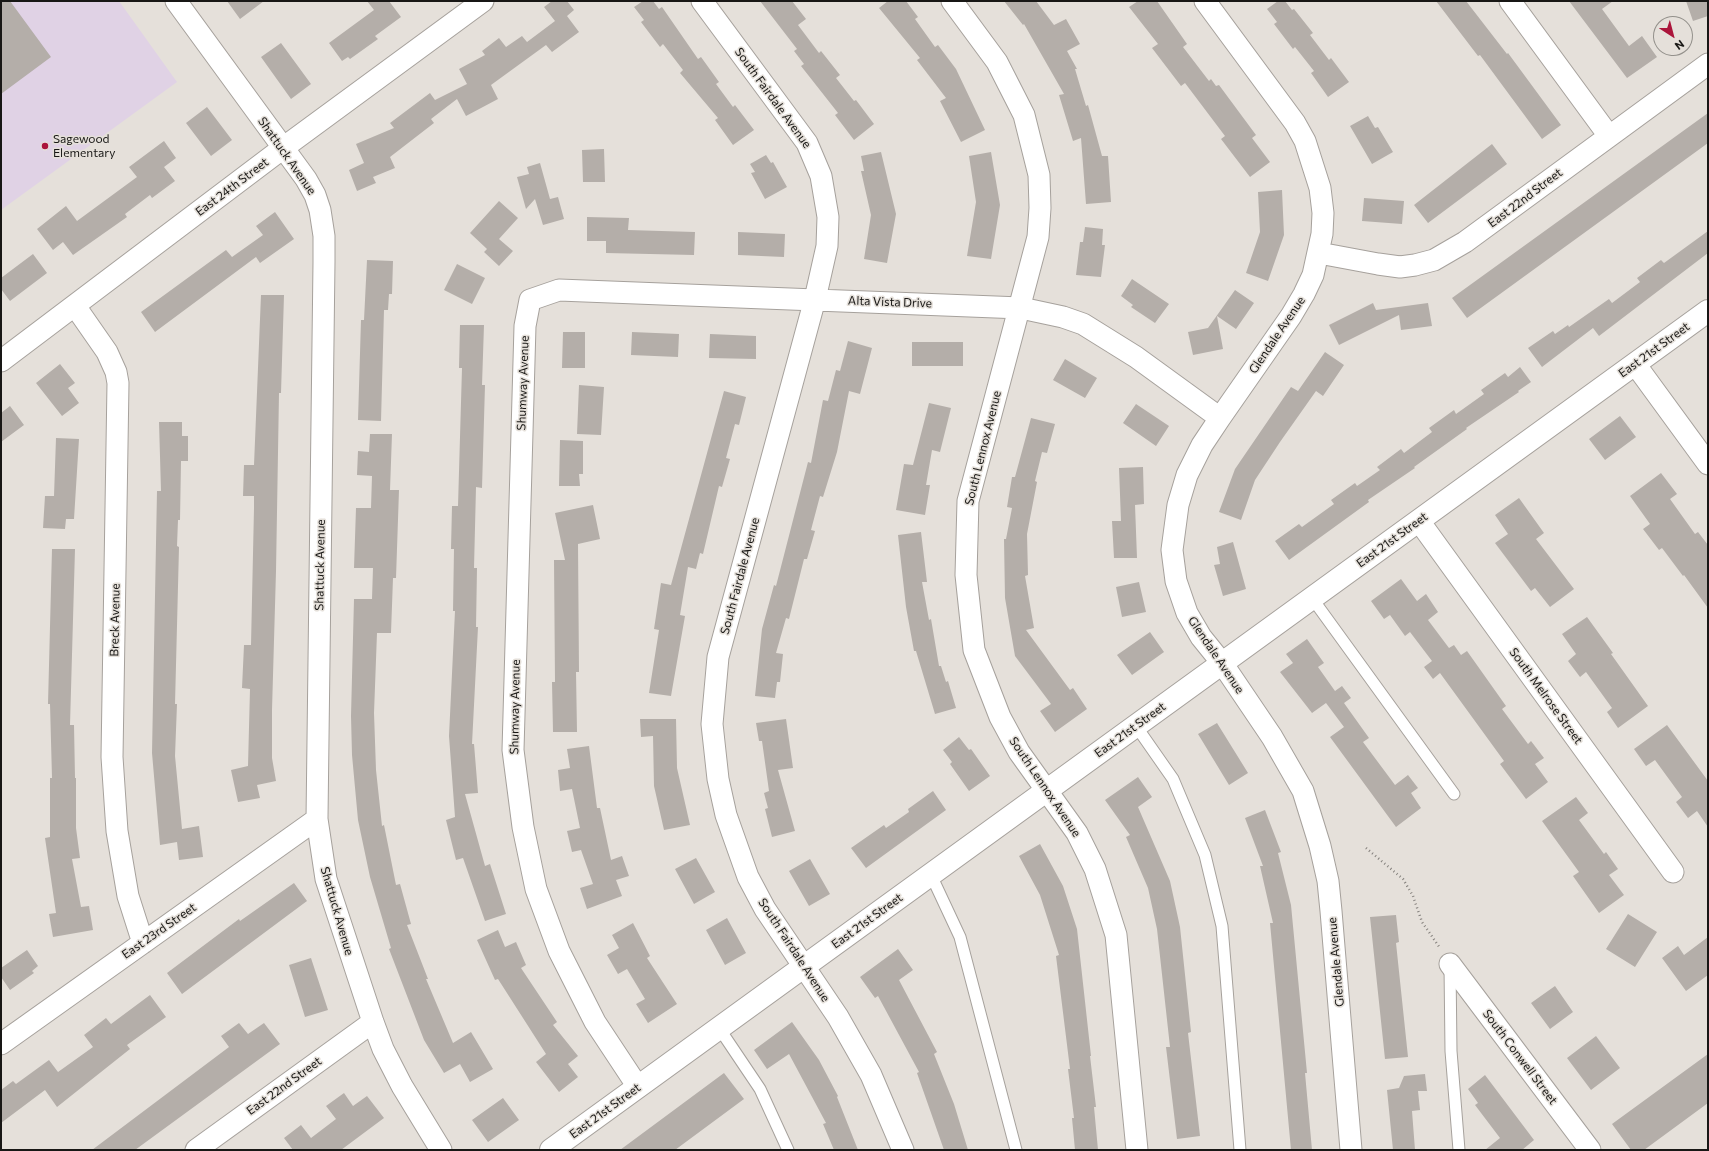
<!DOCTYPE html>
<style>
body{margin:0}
#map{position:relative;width:1709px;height:1151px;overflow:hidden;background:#e5e0da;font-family:Commissioner,sans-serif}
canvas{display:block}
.frame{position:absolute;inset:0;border:2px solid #181715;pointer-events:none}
.north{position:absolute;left:1653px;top:16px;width:40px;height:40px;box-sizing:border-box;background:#e5e0da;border:1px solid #93908b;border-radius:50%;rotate:144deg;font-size:11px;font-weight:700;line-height:16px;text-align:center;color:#181715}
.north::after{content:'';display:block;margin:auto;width:14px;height:18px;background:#ab153b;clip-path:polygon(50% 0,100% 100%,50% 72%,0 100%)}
</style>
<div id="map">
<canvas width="1709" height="1151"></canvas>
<div class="frame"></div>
<div class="north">N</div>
</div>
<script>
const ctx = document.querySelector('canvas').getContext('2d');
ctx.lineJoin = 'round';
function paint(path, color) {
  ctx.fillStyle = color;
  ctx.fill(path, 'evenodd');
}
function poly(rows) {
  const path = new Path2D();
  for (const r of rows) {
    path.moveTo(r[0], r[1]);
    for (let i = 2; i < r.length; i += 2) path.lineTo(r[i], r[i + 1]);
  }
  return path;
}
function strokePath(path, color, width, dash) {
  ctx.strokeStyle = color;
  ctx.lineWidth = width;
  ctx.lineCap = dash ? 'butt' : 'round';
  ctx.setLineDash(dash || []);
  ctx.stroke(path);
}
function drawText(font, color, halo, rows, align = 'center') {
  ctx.font = font + ' Commissioner,sans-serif';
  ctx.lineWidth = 3;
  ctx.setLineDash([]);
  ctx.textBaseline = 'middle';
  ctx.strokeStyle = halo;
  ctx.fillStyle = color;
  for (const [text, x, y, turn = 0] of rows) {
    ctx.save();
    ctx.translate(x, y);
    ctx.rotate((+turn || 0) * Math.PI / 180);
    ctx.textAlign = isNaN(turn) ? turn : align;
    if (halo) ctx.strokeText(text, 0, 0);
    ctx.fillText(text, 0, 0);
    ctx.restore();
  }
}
paint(poly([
 [1,1,119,1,177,82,1,210]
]), '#e0d2e5');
paint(poly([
 [1,1,10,1,51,57,1,94],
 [227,1,264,1,240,19],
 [367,1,389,1,401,17,375,36,378,39,350,59,348,57,342,61,329,43,374,10],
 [552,1,567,1,574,10,567,16,579,32,552,52,546,45,491,85,498,99,466,116,457,99,431,119,434,123,390,157,395,168,373,177,376,183,357,191,349,170,364,163,356,144,394,128,390,123,430,93,435,100,467,84,459,69,485,55,482,51,499,38,506,47,522,36,527,42,555,21,544,7],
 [643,1,653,1,659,9,662,7,698,59,701,57,719,82,716,84,733,107,735,105,754,130,733,145,715,120,718,118,680,73,683,70,663,44,660,47,641,22,644,20,634,7],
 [760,1,792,1,806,19,798,25,819,53,821,51,840,75,836,78,854,101,856,100,874,124,854,140,835,115,838,113,801,66,804,64,794,51,797,49],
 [888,1,906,1,918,17,915,19,935,47,938,45,956,69,985,130,961,142,940,101,946,98,917,60,920,58,879,8],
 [1004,1,1036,1,1054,25,1066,19,1080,44,1067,51,1077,69,1075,69,1086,106,1088,105,1102,156,1108,156,1111,202,1086,204,1081,138,1073,141,1059,95,1064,94,1024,24,1023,25],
 [1138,1,1157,1,1187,44,1183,47,1209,81,1211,79,1216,86,1219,85,1256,135,1252,138,1270,162,1250,177,1221,139,1225,136,1185,83,1181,86,1152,48,1158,44,1129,7],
 [1278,1,1285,1,1292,10,1294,9,1313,33,1310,35,1329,60,1331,58,1349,82,1328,97,1311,73,1314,71,1295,47,1293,49,1274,24,1277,22,1267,9],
 [1436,1,1466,1,1507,54,1508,53,1561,125,1542,139,1480,55,1478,56],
 [1569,1,1613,1,1602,9,1629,46,1642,36,1657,57,1627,78],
 [1686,1,1708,1,1708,16,1693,21],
 [281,43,311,84,291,99,261,57],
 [207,107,232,140,211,156,186,123],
 [1708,113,1708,143,1467,318,1452,298],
 [1368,116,1375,128,1378,127,1393,152,1372,164,1350,126],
 [164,141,176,158,164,167,175,181,152,198,150,195,125,214,127,217,73,255,63,242,53,250,37,229,66,206,77,221,137,177,129,167],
 [1492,144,1507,164,1428,223,1414,205],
 [604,149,605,182,583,182,582,150],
 [881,152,896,214,887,263,864,259,871,215,861,171,864,171,861,156],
 [991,152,1000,205,991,259,967,256,976,202,969,156],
 [766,155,771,163,773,162,787,187,765,199,751,173,755,172,750,164],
 [540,163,550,199,558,197,564,219,543,225,535,199,526,209,517,177,529,174,527,167],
 [1282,190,1284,235,1268,281,1246,273,1260,232,1258,192],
 [1364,198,1404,201,1402,224,1362,221],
 [499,201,518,218,499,239,513,251,499,266,484,252,487,249,470,233],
 [275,212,294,239,260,263,256,257,155,332,141,312,226,250,232,257,263,235,256,226],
 [587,217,629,218,628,230,695,232,694,255,606,253,606,241,587,241],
 [1085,227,1103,229,1102,245,1105,245,1101,277,1076,275,1080,242,1083,242],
 [1708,231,1708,253,1599,336,1593,328,1542,367,1528,348,1553,331,1555,334,1568,325,1569,327,1609,299,1612,303,1640,282,1637,278,1661,260,1664,263],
 [738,232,785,234,784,257,738,255],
 [33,254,47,273,10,301,1,289,1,278],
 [367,260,393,261,392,294,389,294,388,310,384,310,381,421,358,420,361,320,364,320],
 [457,264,485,278,472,304,444,290],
 [1132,279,1169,304,1155,323,1131,307,1133,305,1121,296],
 [1235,290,1254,303,1236,329,1217,316,1223,349,1193,355,1188,332,1208,328],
 [261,295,284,295,281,393,279,393,276,571,272,710,272,758,276,781,257,785,260,798,238,802,231,770,248,766,250,689,242,688,244,645,251,645,254,508,254,496,243,496,244,465,254,465],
 [1373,303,1376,310,1428,303,1432,326,1401,330,1399,315,1339,345,1329,325],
 [460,325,484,325,482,385,485,385,482,488,476,487,474,568,477,568,476,627,478,627,472,744,474,744,478,793,465,794,485,866,490,864,506,914,485,921,463,858,456,860,446,820,455,817,449,736,455,611,453,611,454,549,451,549,452,506,458,506,462,368,459,368],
 [563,332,585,332,585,368,562,368],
 [632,332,679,334,678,357,631,355],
 [710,334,756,336,756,359,709,358],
 [848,341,872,348,860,394,849,391,837,452,823,497,820,496,811,530,815,531,807,559,804,559,789,619,786,618,776,653,783,654,780,682,777,682,775,698,755,696,762,629,774,585,776,586,808,462,811,463,823,400,828,401,836,370,840,371],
 [912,342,963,342,963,366,912,366],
 [1325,352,1344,365,1323,396,1316,391,1280,442,1255,480,1241,520,1219,512,1235,469,1291,387,1298,391],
 [1065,359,1097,378,1085,398,1053,380],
 [60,364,75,383,68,388,79,403,62,416,36,383],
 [1520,367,1531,382,1518,391,1519,392,1466,428,1467,429,1414,467,1415,468,1368,500,1369,502,1289,560,1275,541,1299,524,1302,527,1334,504,1331,500,1355,483,1357,486,1380,470,1377,467,1401,449,1404,453,1432,432,1429,428,1454,410,1456,414,1484,394,1481,390,1505,373,1508,377],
 [579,385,604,387,601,435,577,434],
 [724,391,746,397,739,425,735,424,726,458,730,459,722,487,719,486,703,554,700,553,696,569,688,567,680,615,685,616,671,696,649,693,659,630,654,629,661,583,671,585],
 [929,403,951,408,940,452,932,450,926,485,930,485,925,515,896,510,904,464,913,465],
 [1136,404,1169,426,1156,446,1123,423],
 [10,406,24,425,1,442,1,413],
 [1620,416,1636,437,1605,460,1589,439],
 [1031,418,1055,424,1047,453,1042,452,1035,481,1037,482,1027,534,1028,575,1025,576,1034,628,1026,630,1070,690,1073,688,1087,709,1055,732,1040,711,1051,704,1015,656,1005,598,1004,539,1006,539,1012,508,1007,507,1012,477,1015,477],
 [159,422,182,422,182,436,188,436,188,461,181,461,180,520,178,520,177,546,179,547,175,704,177,704,175,756,182,829,199,826,203,857,179,860,177,842,160,845,152,753,157,491,161,491],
 [370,434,392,434,390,490,399,490,396,578,393,578,391,633,377,633,374,713,376,770,382,826,384,825,396,885,400,884,411,924,407,925,428,979,426,979,453,1043,471,1032,493,1069,470,1082,460,1064,444,1073,424,1040,389,949,391,948,370,877,358,820,352,755,351,716,354,599,372,599,373,568,354,568,356,508,371,508,372,476,357,475,358,451,369,452],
 [56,438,79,439,74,519,66,519,65,529,43,528,45,496,54,496],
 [560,440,583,441,583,474,579,474,580,486,559,486],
 [1143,467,1144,504,1135,505,1137,558,1114,558,1112,521,1121,521,1119,468],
 [1661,473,1677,494,1670,499,1695,534,1698,532,1708,545,1708,608,1684,575,1683,576,1662,548,1659,550,1643,529,1650,524,1630,496],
 [1519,498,1544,533,1536,539,1574,589,1550,607,1535,588,1531,591,1495,543,1508,534,1495,515],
 [593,505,600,539,578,544,579,672,576,672,577,732,553,732,552,682,555,682,554,560,565,560,555,513],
 [921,532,927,582,922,582,929,620,931,619,939,666,941,666,946,682,948,681,956,708,935,714,916,651,914,651,906,607,898,535],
 [1233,542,1246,589,1223,596,1214,565,1220,564,1217,547],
 [52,549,75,549,70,725,74,725,75,778,76,778,76,828,80,858,72,859,81,907,89,906,93,930,53,937,49,914,56,913,45,838,50,837,50,778,52,778,50,704,48,704],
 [1401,579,1417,601,1426,594,1438,612,1428,620,1449,648,1454,645,1461,655,1467,651,1506,706,1502,709,1528,744,1531,741,1544,758,1535,764,1548,782,1526,799,1500,764,1504,761,1440,673,1433,679,1424,667,1432,661,1410,632,1405,636,1390,615,1384,619,1371,601],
 [1139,582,1146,612,1122,617,1116,587],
 [1587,617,1613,653,1611,654,1648,706,1618,728,1607,712,1612,708,1586,672,1580,677,1568,661,1576,654,1562,634],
 [1150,632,1164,652,1132,675,1117,655],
 [1307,639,1324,663,1318,667,1335,691,1342,686,1351,698,1344,703,1369,738,1363,742,1395,785,1408,775,1418,788,1411,793,1421,808,1396,827,1330,737,1344,727,1326,703,1312,713,1280,672,1293,663,1286,654],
 [640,719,676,719,677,768,690,825,664,830,654,786,653,736,641,737],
 [786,719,793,768,778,770,795,831,772,837,765,809,768,808,764,793,769,791,762,741,759,741,756,723],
 [1217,723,1248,773,1229,785,1198,734],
 [1667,725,1708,781,1708,827,1697,811,1688,818,1676,802,1682,797,1655,760,1646,766,1634,749],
 [959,737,969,750,971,749,990,776,969,791,950,764,952,762,943,750],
 [589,746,597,808,600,808,611,860,622,856,629,876,616,880,622,896,587,909,580,888,593,884,581,850,572,852,567,831,580,828,572,789,560,791,558,770,570,768,567,749],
 [1138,777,1152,797,1138,807,1170,881,1180,927,1191,1032,1188,1033,1200,1136,1177,1139,1166,1047,1170,1047,1157,929,1148,888,1126,837,1130,835,1105,800],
 [933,791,946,810,866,868,851,848,884,825,886,828,909,812,908,809],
 [1576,797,1588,813,1579,820,1604,854,1606,852,1618,869,1609,875,1624,895,1599,913,1573,876,1579,872,1542,821],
 [1265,810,1281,852,1278,853,1291,905,1307,1073,1305,1073,1312,1150,1291,1150,1270,923,1273,923,1260,866,1263,866,1245,818],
 [1040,844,1063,886,1077,929,1091,1056,1090,1056,1096,1107,1094,1107,1098,1150,1075,1150,1072,1118,1074,1118,1068,1069,1070,1069,1056,956,1059,955,1040,895,1019,856],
 [696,858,715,892,694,904,675,869],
 [810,859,830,894,809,906,789,871],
 [294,883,307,901,182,994,167,973,239,919,240,921],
 [1628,914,1657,932,1635,967,1606,949],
 [1396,915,1399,942,1396,943,1408,1057,1385,1059,1370,917],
 [727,918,746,953,725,965,706,930],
 [633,923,650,956,647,958,677,1004,648,1023,636,1004,645,999,627,969,618,974,607,955,619,948,612,935],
 [498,930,505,947,516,942,526,965,521,968,557,1022,553,1025,578,1056,568,1064,578,1077,559,1092,536,1062,546,1054,498,979,495,980,477,940],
 [1708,937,1708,975,1686,991,1662,958,1678,946,1684,955],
 [898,949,913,970,899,980,937,1052,934,1054,954,1104,968,1150,944,1150,917,1073,919,1072,878,996,875,998,860,977],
 [27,950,38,966,32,971,34,973,10,990,1,977,1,968],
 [311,958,328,1010,305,1017,289,965],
 [1555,986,1573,1012,1550,1029,1531,1003],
 [150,995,166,1017,127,1045,130,1049,57,1107,45,1090,1,1123,1,1090,13,1081,16,1084,49,1060,58,1072,93,1047,84,1035,106,1018,111,1024],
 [792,1022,819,1060,838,1096,837,1097,858,1150,834,1150,823,1124,826,1123,789,1054,767,1069,754,1050],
 [239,1023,248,1034,264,1023,280,1044,135,1150,92,1150,229,1047,221,1036],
 [1596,1036,1620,1068,1591,1090,1567,1058],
 [1708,1054,1708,1103,1644,1150,1631,1150,1612,1124],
 [724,1073,744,1099,675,1150,620,1150],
 [1425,1074,1427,1091,1418,1091,1420,1110,1412,1111,1415,1150,1393,1150,1387,1090,1399,1088,1404,1076],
 [1485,1075,1534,1140,1522,1150,1485,1150,1500,1138,1475,1105,1478,1103,1468,1089],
 [344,1093,353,1106,367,1096,384,1118,341,1150,293,1150,284,1138,301,1125,311,1138,336,1119,326,1106],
 [503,1098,519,1120,488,1142,472,1120]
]), '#b4aea9');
const service = poly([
 [1312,598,1454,794],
 [1136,726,1173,779,1205,855,1222,926,1240,1150],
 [931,875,960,937,1016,1150],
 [1450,966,1451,1051,1459,1150],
 [719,1028,760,1089,788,1150]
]);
const minor = poly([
 [176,1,306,179,315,195,320,210,324,236,324,262,317,819,326,879,373,1022,383,1049,402,1086,441,1150],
 [702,1,807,143,821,176,828,217,827,246,815,299,718,657,712,724,718,779,726,815,748,877,765,909,838,1017,871,1075,903,1150],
 [952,1,997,62,1024,115,1039,175,1040,208,1038,237,968,501,966,575,974,650,1000,717,1019,752,1077,833,1095,869,1116,935,1137,1150],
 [1205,1,1295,123,1305,141,1320,188,1323,213,1322,234,1313,275,1304,294,1291,316,1220,418,1202,445,1187,475,1178,505,1172,550,1176,581,1187,613,1201,637,1222,663,1272,737,1303,791,1320,846,1328,881,1331,911,1351,1150],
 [1510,1,1609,136],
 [1319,253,1378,264,1400,267,1415,265,1434,260,1465,242,1708,64],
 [75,306,107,352,116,372,118,383,112,757,117,831,128,896,143,943],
 [1,361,283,148,483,1],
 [1635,364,1708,464],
 [1419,521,1673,872],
 [1450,964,1590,1150],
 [1,1044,317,819],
 [638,1087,595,1022,559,951,536,889,523,827,513,750,525,326,530,300,559,290,1021,308,1063,317,1083,324,1136,357,1220,418],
 [196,1150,373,1022]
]);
const tertiary = poly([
 [551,1150,1708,311]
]);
strokePath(service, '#a6a19c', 13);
strokePath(minor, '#a6a19c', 23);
strokePath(tertiary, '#a6a19c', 24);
strokePath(poly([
 [1366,848,1403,879,1413,896,1422,922,1440,948]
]), '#86827e', 2.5, [1, 3]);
strokePath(service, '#fff', 11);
strokePath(minor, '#fff', 21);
strokePath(tertiary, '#fff', 22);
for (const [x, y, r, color] of [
 [45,146,4,"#ab153b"]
]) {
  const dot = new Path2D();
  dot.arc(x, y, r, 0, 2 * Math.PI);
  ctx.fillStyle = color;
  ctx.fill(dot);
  strokePath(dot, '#e5e0da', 1.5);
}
drawText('12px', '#181715', '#e5e0da', [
 ["South Fairdale Avenue",773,98,54],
 ["Shattuck Avenue",287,156,55],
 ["East 24th Street",232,187,-37],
 ["East 22nd Street",1525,198,-37],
 ["Alta Vista Drive",890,302,2],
 ["Glendale Avenue",1277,335,-56],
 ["East 21st Street",1654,350,-36],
 ["Shumway Avenue",523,383,-88],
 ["South Lennox Avenue",983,448,-76],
 ["East 21st Street",1392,540,-36],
 ["Shattuck Avenue",320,565,-89],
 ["South Fairdale Avenue",740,576,-75],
 ["Breck Avenue",115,620,-89],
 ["Glendale Avenue",1216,655,56],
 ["South Melrose Street",1546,696,54],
 ["Shumway Avenue",515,707,-89],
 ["East 21st Street",1130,730,-36],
 ["South Lennox Avenue",1045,787,56],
 ["Shattuck Avenue",337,911,74],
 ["East 21st Street",867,921,-36],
 ["East 23rd Street",159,931,-35],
 ["South Fairdale Avenue",794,950,57],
 ["Glendale Avenue",1336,962,-95],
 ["South Conwell Street",1520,1057,53],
 ["East 22nd Street",284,1086,-36],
 ["East 21st Street",605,1111,-36]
]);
drawText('12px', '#181715', '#e5e0da', [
 ["Sagewood",53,139],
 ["Elementary",53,153]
], 'left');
</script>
